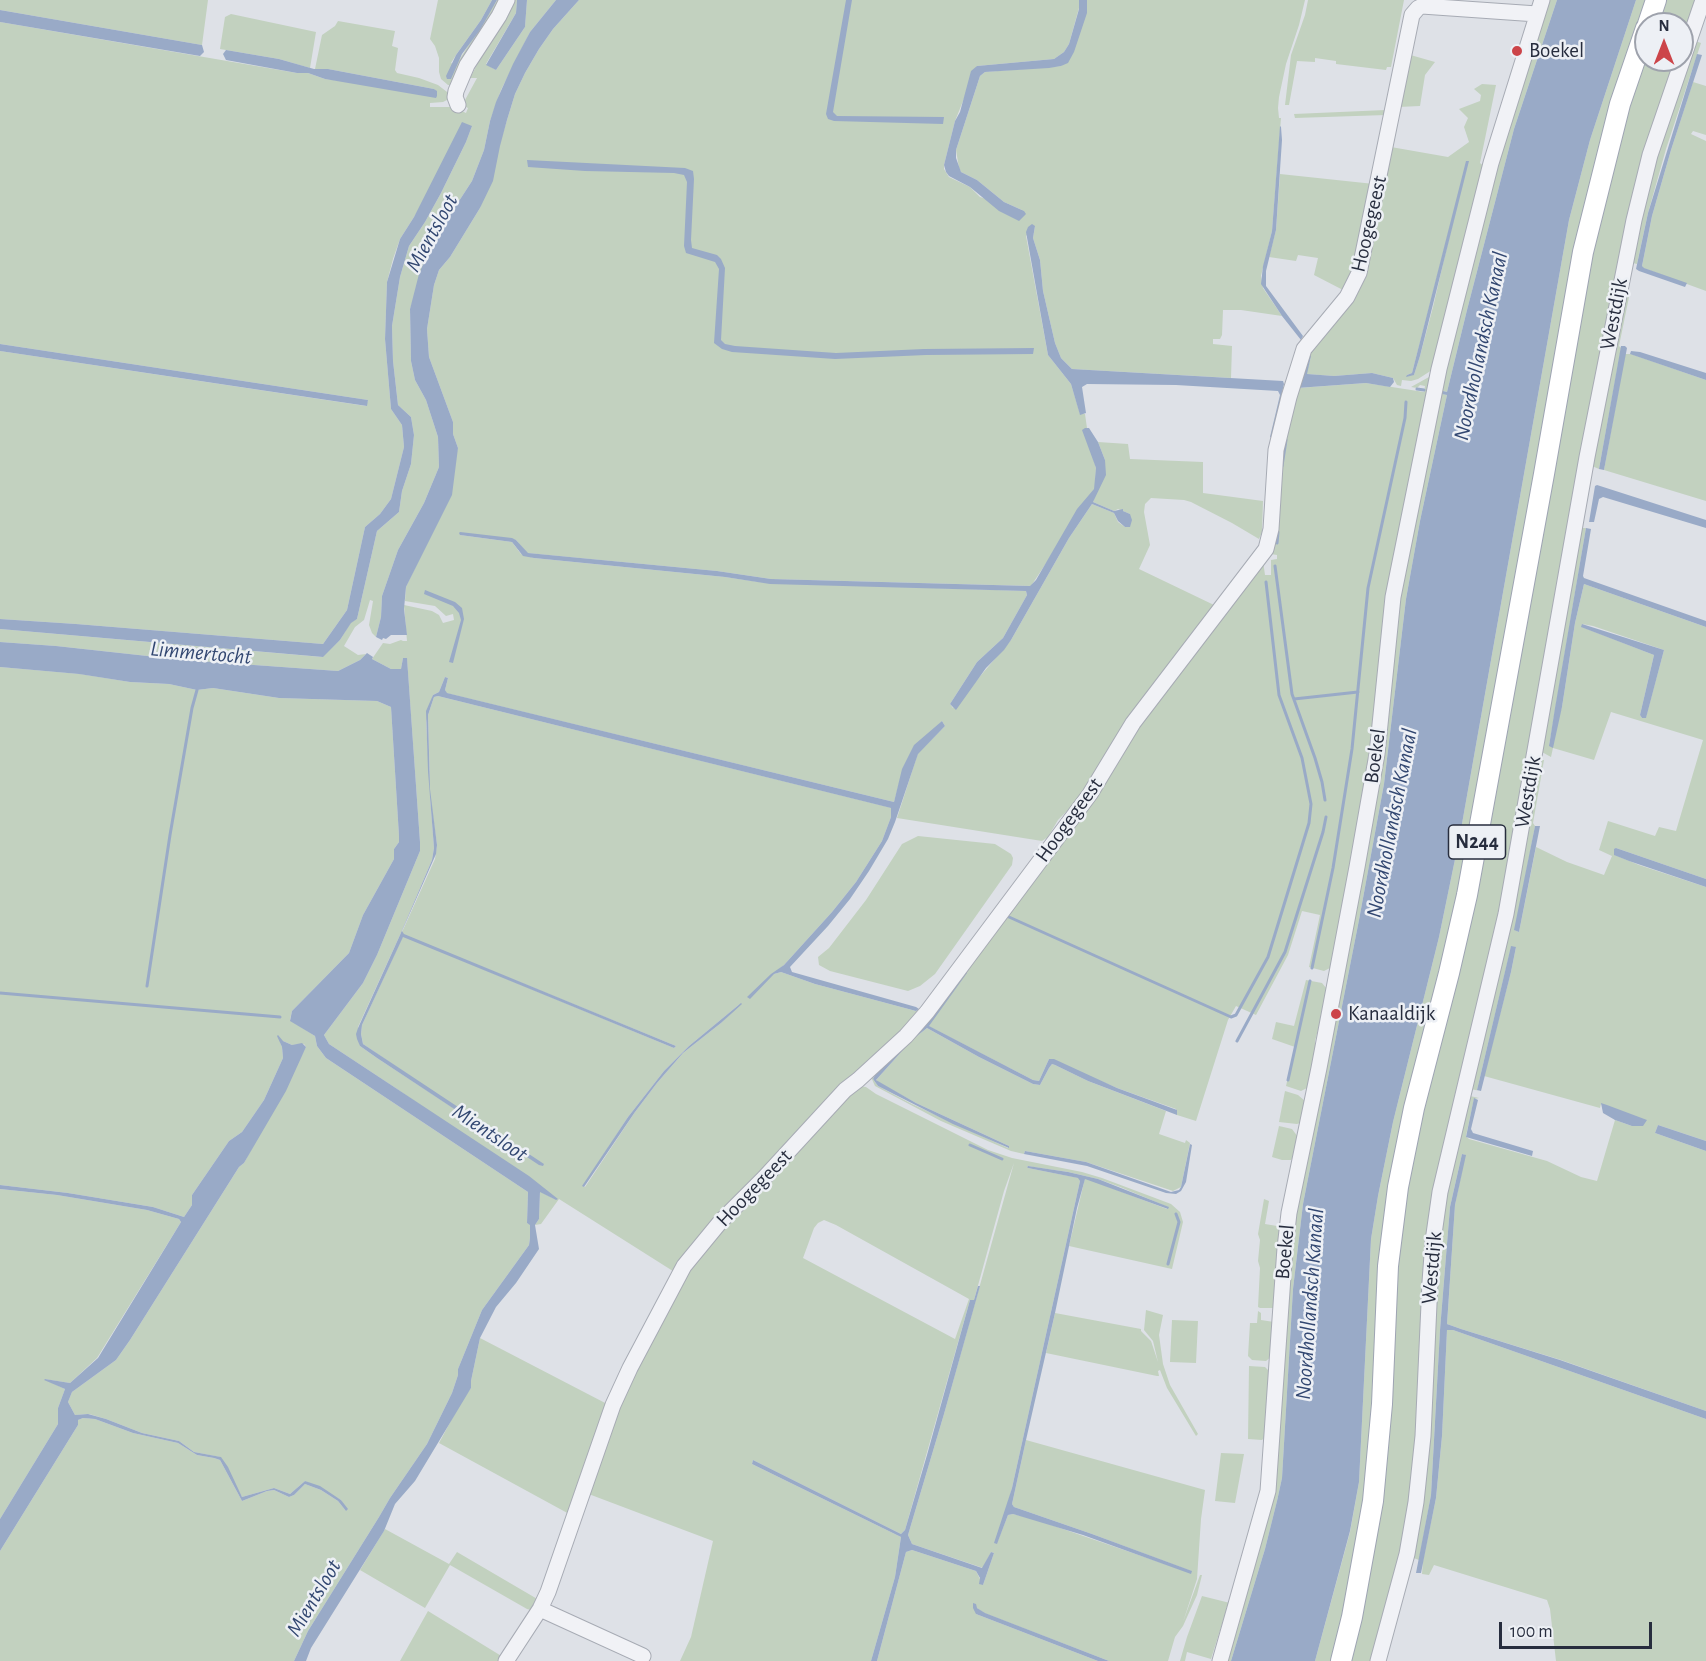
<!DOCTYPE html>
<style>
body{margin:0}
#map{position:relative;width:1706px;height:1661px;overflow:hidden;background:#dee1e7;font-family:"Alegreya Sans",sans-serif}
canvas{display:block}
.north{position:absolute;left:1634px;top:12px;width:60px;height:60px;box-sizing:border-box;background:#edf0f5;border:2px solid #9ea2ac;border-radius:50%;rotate:0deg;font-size:16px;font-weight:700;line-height:24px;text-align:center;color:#272d3e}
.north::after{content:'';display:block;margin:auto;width:21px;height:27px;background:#cc4449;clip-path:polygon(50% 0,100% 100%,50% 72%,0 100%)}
.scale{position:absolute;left:1499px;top:1622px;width:153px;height:27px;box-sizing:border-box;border:3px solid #272d3e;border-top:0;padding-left:8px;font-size:18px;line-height:21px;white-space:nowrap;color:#272d3e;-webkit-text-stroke:4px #edf0f5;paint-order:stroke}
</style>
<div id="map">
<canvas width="1706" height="1661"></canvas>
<div class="north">N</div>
<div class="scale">100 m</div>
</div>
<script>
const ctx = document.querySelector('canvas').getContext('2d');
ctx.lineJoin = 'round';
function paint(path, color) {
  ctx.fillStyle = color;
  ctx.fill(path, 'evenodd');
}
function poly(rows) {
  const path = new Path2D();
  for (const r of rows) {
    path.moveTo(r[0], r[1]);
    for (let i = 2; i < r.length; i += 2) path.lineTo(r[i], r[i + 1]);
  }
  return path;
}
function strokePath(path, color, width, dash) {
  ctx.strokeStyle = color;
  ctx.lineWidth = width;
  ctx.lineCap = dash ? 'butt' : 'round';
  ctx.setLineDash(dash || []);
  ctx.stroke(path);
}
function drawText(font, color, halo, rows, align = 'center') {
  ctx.font = font + ' "Alegreya Sans",sans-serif';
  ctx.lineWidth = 5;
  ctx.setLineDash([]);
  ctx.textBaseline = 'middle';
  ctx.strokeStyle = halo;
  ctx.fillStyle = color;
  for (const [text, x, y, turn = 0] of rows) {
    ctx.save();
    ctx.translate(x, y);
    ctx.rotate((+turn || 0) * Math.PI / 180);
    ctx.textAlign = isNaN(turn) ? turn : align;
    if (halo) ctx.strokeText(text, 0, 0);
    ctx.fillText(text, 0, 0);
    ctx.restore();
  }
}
paint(poly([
 [0,0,208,0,202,45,0,10],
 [438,0,492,0,481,20,456,55,451,63,456,65,497,0,504,0,454,85,448,85,441,79,439,72,439,58,435,46,430,39],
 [511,0,517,0,516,13,486,64,496,70,525,27,527,0,556,0,530,32,501,90,490,121,484,150,472,181,433,241,410,309,411,361,415,380,426,400,438,437,439,467,424,503,398,550,382,596,381,617,376,637,372,633,369,625,373,601,370,600,364,620,355,627,344,646,358,655,366,654,360,660,338,671,184,660,56,646,0,642,0,629,322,657,340,640,351,622,357,619,377,531,399,512,402,491,411,464,414,435,411,417,398,405,393,361,392,326,400,277,409,246,425,222,441,193,466,142,472,126,400,239,393,259,387,282,385,339,391,409,402,425,404,447,391,499,380,514,365,527,347,610,323,644,76,624,0,619,0,351,366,406,368,400,0,344,0,22,297,73,308,73,325,79,437,92,434,89,328,69,315,69,322,35,335,26,338,21,395,31,392,46,398,48,395,70,397,73,419,78,438,85,451,95,451,98,443,102,430,103,430,107,453,107,466,113,468,108,462,105,459,98,463,97,465,100,477,78,470,78],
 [579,0,1079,0,1079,8,1069,44,1064,52,1054,59,977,66,955,121,944,165,944,169,949,177,970,187,980,197,1024,211,1004,202,977,180,961,172,959,168,956,150,980,76,985,72,1061,66,1086,13,1087,0,1305,0,1299,25,1286,64,1279,97,1278,108,1279,118,1281,118,1272,231,1261,276,1263,288,1282,316,1241,310,1223,310,1222,335,1220,339,1213,339,1213,344,1232,346,1231,378,1072,369,1061,358,1055,343,1043,291,1040,260,1033,238,1035,226,1026,236,1048,355,1071,384,1080,414,1085,414,1087,428,1085,428,1096,468,1095,489,1031,586,771,579,717,571,527,553,516,540,460,533,460,535,512,542,521,554,534,558,725,577,759,582,1026,591,1027,595,1003,638,977,662,950,704,953,708,1011,640,1069,538,1092,504,1114,513,1118,522,1125,527,1130,514,1118,509,1114,511,1093,502,1105,460,1098,442,1128,444,1130,459,1203,462,1203,493,1263,501,1262,532,1259,539,1232,523,1191,502,1184,500,1151,498,1145,504,1144,512,1150,545,1139,569,1214,605,1123,726,1077,801,1058,820,1048,837,1042,841,897,818,918,753,945,726,942,721,903,769,894,802,446,693,445,690,448,678,445,677,439,692,433,695,426,722,430,786,428,715,434,697,438,696,892,808,891,817,882,841,856,882,832,912,784,965,778,970,750,998,774,974,781,972,815,984,916,1011,919,1009,920,1012,676,1273,559,1199,541,1224,535,1225,539,1219,540,1191,556,1200,397,1089,329,1044,324,1035,363,983,377,955,420,851,420,842,407,659,403,658,401,669,391,669,372,659,383,643,390,644,401,640,403,641,407,641,404,605,432,611,439,615,443,623,454,620,453,614,446,616,435,606,405,601,406,587,421,555,458,448,453,434,453,422,429,357,427,329,434,285,439,270,450,257,480,208,515,94,525,73,539,49,553,29],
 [430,795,437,845,435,859,402,932,404,935,676,1046,674,1048,403,936,362,1025,361,1034,363,1044,542,1166,377,1058,360,1046,358,1027,400,935,432,860,434,848],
 [741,1003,721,1023,683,1053,657,1083,635,1112,585,1187,583,1186,628,1117,664,1071,689,1046],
 [1308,0,1404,0,1391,67,1387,67,1386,70,1336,64,1336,61,1315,58,1315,62,1297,61,1289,105,1285,105,1291,55,1305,15],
 [1547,0,1557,0,1514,129,1467,310,1447,392,1443,391,1443,394,1447,395,1420,521,1406,599,1384,784,1359,920,1303,1204,1293,1289,1282,1478,1277,1501,1265,1549,1231,1661,1224,1661,1256,1552,1288,1258,1422,467,1503,139],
 [1636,0,1651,0,1615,105,1453,941,1407,1118,1369,1499,1337,1661,1315,1661,1350,1532,1359,1482,1371,1239,1378,1196,1393,1122,1439,937,1460,835,1569,220,1590,140],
 [1661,0,1699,0,1682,49,1682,24,1653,24],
 [231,14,316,32,310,68,279,59,220,49,225,17],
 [1695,41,1701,43,1666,149,1648,213,1637,264,1628,262,1643,195],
 [1646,46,1646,60,1678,60,1645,155,1501,914,1436,1192,1416,1465,1402,1553,1374,1661,1347,1661,1402,1189,1583,275],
 [1407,54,1435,62,1425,75,1420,106,1398,107],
 [1693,82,1706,86,1706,135,1693,131,1691,134,1706,141,1706,291,1643,268,1642,266,1652,216,1671,150],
 [1482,84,1496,85,1480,163,1485,167,1432,370,1418,379,1411,381,1402,380,1401,386,1397,385,1393,378,1372,373,1334,376,1306,374,1311,357,1298,388,1366,383,1424,392,1425,386,1420,385,1417,388,1411,387,1429,377,1432,378,1409,482,1381,637,1375,731,1332,967,1324,971,1309,967,1320,915,1302,911,1288,955,1256,1015,1236,1006,1228,1020,1196,1121,1177,1115,1176,1109,1117,1088,1049,1059,1039,1081,1033,1080,928,1026,966,973,965,972,926,1024,875,1075,873,1079,878,1086,912,1104,1008,1148,1009,1146,916,1103,878,1082,876,1080,912,1040,927,1028,979,1057,1033,1084,1040,1085,1049,1068,1052,1064,1055,1065,1088,1081,1166,1111,1159,1134,1185,1143,1186,1140,1190,1143,1181,1187,1173,1191,1086,1162,1025,1151,1024,1154,1011,1151,941,1121,875,1086,871,1077,1126,739,1263,561,1265,575,1271,575,1271,560,1277,559,1277,555,1271,554,1277,474,1306,351,1347,303,1391,147,1448,157,1469,142,1464,127,1468,118,1459,109,1480,101,1481,95,1474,89],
 [1467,161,1433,307,1420,356,1414,375,1407,375,1412,373],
 [1386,110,1386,115,1295,118,1294,114],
 [1280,174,1374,184,1357,262,1343,290,1314,275,1318,258,1298,255,1296,261,1269,257,1276,230],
 [1629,297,1619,346,1621,348,1599,469,1592,466,1624,298],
 [1625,354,1631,354,1706,380,1706,501,1604,470],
 [1581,528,1586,528,1549,746,1562,707,1575,623,1584,584,1706,627,1706,879,1616,848,1615,855,1639,865,1706,887,1706,1141,1658,1125,1655,1133,1706,1151,1706,1411,1561,1360,1461,1329,1447,1324,1455,1205,1465,1155,1462,1154,1450,1207,1440,1330,1431,1495,1419,1560,1411,1557,1444,1194,1470,1096,1479,1098,1474,1099,1466,1136,1469,1139,1547,1161,1581,1177,1597,1181,1615,1120,1632,1126,1601,1104,1600,1108,1484,1076,1511,972,1516,947,1511,947,1477,1090,1481,1091,1470,1089,1540,760,1544,760,1533,823,1535,826,1515,930,1519,932,1536,847,1567,862,1604,875,1612,856,1599,850,1608,821,1655,836,1659,827,1676,831,1703,740,1611,712,1594,760,1553,748,1551,757,1540,751],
 [1582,624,1593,626,1664,650,1646,717,1642,718,1640,715,1654,655,1582,627],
 [0,667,80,674,130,682,169,684,197,690,213,688,279,698,377,701,391,707,399,836,399,842,394,849,394,859,363,915,349,953,292,1011,290,1020,315,1036,317,1046,326,1058,528,1192,527,1223,530,1224,530,1238,529,1245,482,1310,458,1369,458,1375,452,1393,427,1444,390,1498,379,1517,308,1631,294,1661,0,1661,0,1551,78,1425,78,1420,83,1418,95,1419,133,1433,178,1443,197,1455,214,1458,220,1460,242,1501,267,1491,274,1490,289,1497,294,1495,305,1484,321,1490,338,1501,346,1511,341,1500,305,1481,290,1494,274,1488,242,1497,220,1457,194,1452,179,1441,142,1433,106,1419,89,1414,75,1415,68,1402,72,1392,116,1360,130,1340,239,1167,244,1163,306,1047,304,1044,292,1045,283,1041,280,1042,282,1047,283,1058,264,1100,242,1132,229,1141,192,1195,192,1205,184,1217,153,1207,68,1193,0,1185],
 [918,836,995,844,1011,854,1013,858,1012,865,935,974,920,986,908,991,830,971,819,965,818,957,829,948,866,900,902,844],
 [1306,980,1322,983,1327,989,1324,1007,1315,1041,1315,1052,1307,1088,1301,1091,1286,1086,1295,1047,1272,1039,1276,1022,1294,1026],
 [858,1086,866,1087,876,1094,988,1150,1012,1158,1082,1172,1102,1178,1171,1204,1180,1212,1183,1222,1172,1269,1069,1246,1085,1178,1167,1209,1168,1207,1120,1187,1098,1179,1068,1172,1027,1166,1028,1168,1079,1178,1080,1181,1012,1488,997,1543,1008,1515,1013,1514,1034,1519,1191,1573,1191,1571,1092,1534,1014,1507,1012,1504,1026,1440,1205,1490,1201,1519,1197,1579,1183,1622,1200,1575,1202,1575,1197,1595,1183,1626,1175,1637,1168,1661,1109,1661,984,1613,977,1608,976,1614,1098,1661,877,1661,906,1552,912,1550,976,1571,983,1585,994,1553,991,1552,983,1568,912,1544,908,1535,944,1414,1014,1163,1004,1191,974,1300,970,1300,905,1530,901,1534,753,1460,752,1464,901,1537,895,1577,871,1661,680,1661,691,1637,713,1541,586,1493,610,1425,679,1282,711,1242],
 [824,1220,836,1225,969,1299,955,1339,803,1258,814,1228,818,1223],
 [1285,1091,1298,1095,1305,1101,1300,1123,1297,1124,1279,1122],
 [1279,1126,1292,1129,1298,1137,1294,1155,1291,1160,1282,1160,1272,1157],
 [0,1189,57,1195,147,1210,179,1219,181,1222,97,1358,70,1383,44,1379,65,1389,58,1408,58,1424,0,1519],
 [1264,1199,1269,1201,1265,1224,1283,1227,1275,1308,1260,1308,1258,1307,1260,1268,1258,1261,1260,1240,1258,1234],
 [1146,1310,1163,1315,1159,1335,1163,1364,1170,1385,1198,1434,1196,1436,1167,1388,1160,1370,1158,1371,1159,1376,1157,1376,1046,1353,1055,1313,1141,1329,1141,1331,1151,1341,1158,1362,1153,1341,1144,1330],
 [1258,1311,1261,1313,1261,1320,1274,1322,1272,1356,1266,1361,1252,1360,1248,1356,1250,1323,1257,1323],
 [1172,1320,1198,1321,1196,1363,1170,1362],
 [1447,1330,1453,1330,1706,1419,1706,1661,1556,1661,1550,1609,1547,1600,1434,1565,1429,1575,1422,1574,1423,1561,1436,1498,1442,1436],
 [480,1338,609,1405,571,1515,439,1443,462,1400,471,1388,471,1381],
 [1249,1366,1265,1367,1269,1371,1267,1435,1262,1440,1248,1439],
 [1221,1453,1244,1454,1235,1503,1215,1501],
 [385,1529,449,1564,457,1552,539,1600,531,1610,527,1609,450,1565,425,1608,360,1570],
 [1202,1596,1230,1603,1229,1607,1226,1607,1227,1608,1211,1659,1187,1652,1185,1661,1180,1661,1187,1637],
 [428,1611,503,1657,501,1661,400,1661]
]), '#c2d1bf');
paint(poly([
 [492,0,497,0,480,30,462,54,451,79,447,79,446,76,456,55,481,20],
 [517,0,527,0,525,27,496,70,486,65,516,13],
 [556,0,579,0,553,29,539,49,525,73,515,94,507,120,500,146,493,181,480,208,450,257,439,270,434,285,427,329,429,357,453,422,453,434,458,448,452,495,406,587,404,609,407,635,391,635,386,639,383,638,382,640,376,637,381,617,382,596,398,550,424,503,439,467,438,437,426,400,415,380,411,361,410,309,419,274,433,241,472,181,484,150,490,121,496,102,513,64,530,32],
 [846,0,852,0,833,112,837,116,944,117,943,124,834,121,828,119,826,114],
 [1079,0,1087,0,1087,13,1074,52,1068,63,1061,66,1049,68,985,72,980,76,956,150,956,158,961,172,977,180,1004,202,1024,211,1026,214,1019,221,999,211,970,187,949,176,946,172,944,165,955,121,960,112,971,71,977,66,1054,59,1064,52,1069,44,1079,9],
 [1557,0,1636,0,1590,140,1569,220,1460,835,1439,937,1393,1122,1378,1196,1371,1239,1359,1482,1350,1531,1315,1661,1231,1661,1265,1549,1277,1501,1282,1478,1293,1289,1303,1204,1359,920,1384,784,1406,599,1420,521,1447,395,1442,394,1443,391,1447,392,1467,310,1514,129],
 [0,10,202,45,204,52,200,56,0,22],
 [226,50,279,59,314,69,328,69,434,89,437,91,437,96,436,98,325,79,308,73,297,73,226,60,223,54],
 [1697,54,1702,55,1671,150,1652,216,1642,266,1644,268,1687,283,1685,287,1639,271,1636,269,1648,213],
 [462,122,472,126,466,142,441,193,425,222,409,246,400,277,392,326,393,361,398,405,411,417,414,435,411,464,402,491,399,512,377,531,357,619,351,623,340,640,323,657,0,629,0,619,76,624,323,644,347,610,365,527,380,514,391,499,404,447,402,425,391,409,385,339,387,282,400,239,414,217],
 [1280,126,1281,127,1282,140,1276,230,1266,271,1266,286,1303,336,1301,340,1282,316,1261,284,1263,266,1272,231],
 [527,160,685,168,693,171,694,179,691,240,692,248,717,255,721,259,725,268,721,340,725,344,735,346,836,353,924,349,1034,348,1033,354,926,355,835,359,732,352,722,349,714,343,719,269,715,262,686,253,684,246,687,182,684,175,674,173,585,171,528,167],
 [1466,161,1469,161,1420,356,1414,375,1406,377,1407,375,1412,373],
 [1032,224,1035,226,1033,238,1040,260,1043,291,1055,343,1061,358,1072,369,1283,381,1284,384,1272,438,1270,437,1280,395,1278,391,1176,385,1087,384,1082,387,1086,413,1080,415,1071,384,1048,355,1026,232,1028,227],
 [0,344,368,400,367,406,0,351],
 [1621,346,1625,346,1627,348,1604,470,1599,469],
 [1631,351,1640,352,1706,373,1706,380,1630,354],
 [1309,355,1311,356,1307,374,1334,376,1372,373,1393,378,1394,382,1390,387,1366,383,1297,388],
 [1085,428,1089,428,1098,442,1105,460,1106,475,1093,502,1114,511,1123,509,1123,511,1130,514,1132,520,1130,527,1125,527,1118,521,1114,513,1092,504,1069,538,1011,640,1004,650,986,668,956,710,950,704,977,662,1003,638,1027,595,1026,591,770,584,725,577,534,558,523,556,512,542,460,535,459,533,460,532,512,538,516,540,528,553,717,571,771,579,1030,586,1036,580,1077,509,1094,489,1096,468,1082,430],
 [1597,485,1706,520,1706,528,1603,497,1599,499,1594,522,1589,522,1595,486],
 [1586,528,1591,529,1583,576,1584,578,1706,621,1706,627,1584,584,1575,623,1562,707,1553,748,1549,746,1555,708],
 [425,590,455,602,462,608,464,619,453,663,449,662,461,620,459,613,453,606,424,594],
 [1582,624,1664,650,1646,718,1642,718,1640,715,1654,655,1581,627],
 [0,642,56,646,184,660,338,671,360,660,367,653,373,657,372,659,391,669,401,669,403,658,407,658,420,842,420,851,377,955,363,983,324,1035,329,1044,529,1176,558,1199,556,1200,540,1192,539,1219,535,1225,539,1249,516,1283,496,1307,480,1338,471,1381,471,1388,415,1481,395,1504,384,1531,311,1648,306,1661,294,1661,308,1631,379,1517,390,1498,427,1444,452,1393,458,1375,458,1369,482,1310,529,1245,530,1238,530,1225,527,1223,528,1192,326,1058,317,1046,315,1036,290,1021,292,1011,349,953,363,915,394,859,394,849,399,842,399,836,391,707,377,701,279,698,213,688,197,690,169,684,130,682,79,674,0,667],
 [445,677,448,678,445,690,447,693,894,802,902,769,914,745,942,721,945,726,918,754,895,822,888,839,869,871,850,899,828,926,790,967,792,972,916,1007,919,1009,916,1011,815,984,781,972,774,974,750,999,747,997,771,974,784,965,832,912,856,882,882,841,891,817,891,808,438,696,434,697,428,715,430,789,437,845,436,854,402,931,404,934,676,1046,674,1048,403,937,362,1025,361,1034,363,1044,544,1164,543,1166,539,1165,377,1058,360,1046,357,1039,356,1034,358,1028,400,935,432,860,434,848,428,771,426,711,433,695,439,692],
 [1535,826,1540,826,1519,932,1514,930],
 [1616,848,1706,879,1706,887,1629,861,1614,855,1614,849],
 [1511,946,1516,947,1511,972,1481,1091,1477,1090],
 [965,972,967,973,929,1026,1033,1080,1039,1081,1049,1059,1054,1059,1117,1088,1177,1110,1177,1115,1088,1081,1055,1065,1052,1064,1049,1068,1040,1085,1033,1084,979,1057,927,1028,912,1040,876,1080,916,1103,1009,1146,1009,1148,953,1124,878,1086,873,1079,875,1075,926,1024],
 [741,1003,742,1004,721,1023,683,1053,657,1083,635,1112,584,1187,582,1186,628,1117,664,1071,689,1046],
 [278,1035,283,1041,292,1045,302,1043,306,1047,286,1091,244,1163,239,1167,130,1340,116,1360,72,1392,68,1402,75,1415,88,1414,106,1419,142,1433,179,1441,194,1452,221,1457,228,1467,242,1497,274,1488,290,1494,305,1481,320,1486,341,1500,348,1509,346,1511,338,1501,321,1490,305,1484,294,1495,289,1497,274,1490,267,1491,242,1501,220,1460,214,1458,197,1455,178,1443,133,1433,95,1419,83,1418,78,1420,78,1425,0,1551,0,1519,58,1424,58,1408,65,1389,44,1380,45,1379,70,1383,98,1358,181,1222,179,1219,147,1210,57,1195,0,1189,0,1185,68,1193,153,1207,184,1217,192,1205,192,1195,229,1141,242,1132,264,1100,283,1058,282,1047,277,1036],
 [1474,1098,1478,1100,1471,1129,1473,1133,1533,1151,1532,1156,1466,1137],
 [1601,1103,1607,1105,1647,1120,1643,1126,1632,1126,1615,1120,1603,1113],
 [1658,1125,1706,1141,1706,1151,1655,1133],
 [1190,1144,1192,1145,1186,1182,1181,1191,1176,1194,1166,1193,1087,1166,1024,1154,1025,1151,1086,1162,1171,1192,1179,1190,1181,1187],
 [1462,1154,1466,1155,1455,1205,1447,1324,1461,1329,1560,1360,1706,1411,1706,1419,1453,1330,1447,1330,1442,1436,1436,1498,1421,1573,1416,1573,1431,1495,1440,1330,1450,1207],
 [1028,1166,1068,1172,1098,1179,1169,1207,1168,1209,1085,1179,1077,1208,1055,1313,1026,1440,1012,1504,1014,1507,1092,1534,1192,1571,1191,1574,1083,1535,1013,1514,1008,1515,997,1544,994,1543,1012,1488,1080,1181,1078,1178,1028,1168,1027,1167],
 [978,1286,980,1286,944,1414,908,1535,912,1544,982,1568,991,1552,994,1553,983,1585,979,1584,980,1578,976,1571,912,1550,906,1552,877,1661,871,1661,895,1577,901,1537,752,1464,753,1460,901,1534,905,1530,927,1455,970,1300,974,1300],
 [973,1603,976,1604,977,1608,985,1613,1109,1661,1098,1661,976,1614,973,1608]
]), '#99aac7');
strokePath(poly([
 [1417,389,1424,390],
 [1282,466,1286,440],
 [1277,543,1278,532],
 [1275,566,1292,694,1315,758,1322,782,1325,800],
 [1294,699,1358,692],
 [1009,917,1231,1017,1236,1015,1268,957,1309,823,1311,804,1302,758,1279,695,1266,582],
 [1312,968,1333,868,1352,749,1368,588,1405,418,1406,402],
 [147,986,170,835,192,708,197,690],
 [0,993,280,1017],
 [1237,1041,1285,952,1323,832,1326,817],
 [1288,1080,1310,981],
 [970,1145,1002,1159],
 [1168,1264,1179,1222,1176,1214]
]), '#99aac7', 3);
const minor = poly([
 [458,105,455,97,456,91,467,65,499,16,507,0],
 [540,1609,643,1656],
 [506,1661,540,1609,548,1592,613,1405,630,1368,684,1266,721,1221,764,1178,845,1090,858,1080,906,1036,927,1012,1090,794,1133,723,1266,549,1271,529,1276,450,1289,397,1304,349,1347,297,1359,273,1412,15,1418,8,1422,6,1537,14],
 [1220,1661,1268,1491,1285,1248,1289,1213,1319,1068,1357,867,1377,754,1393,597,1439,369,1491,163,1542,0],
 [1378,1661,1407,1554,1416,1502,1423,1436,1430,1282,1433,1241,1440,1192,1506,914,1587,457,1634,220,1650,155,1703,0]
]);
const major = poly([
 [1648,24,1656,0],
 [1341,1661,1352,1617,1373,1501,1382,1404,1388,1266,1398,1187,1414,1108,1449,973,1467,895,1544,474,1583,252,1620,104,1646,28]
]);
strokePath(minor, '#a7abb4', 17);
strokePath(major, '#9ea4b3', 22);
strokePath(minor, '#f1f2f6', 15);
strokePath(major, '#fff', 20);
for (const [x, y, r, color] of [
 [1517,51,6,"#cc4449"],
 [1336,1014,6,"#cc4449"]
]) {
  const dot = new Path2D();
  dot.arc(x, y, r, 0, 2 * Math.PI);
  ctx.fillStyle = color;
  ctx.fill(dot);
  strokePath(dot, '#edf0f5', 2);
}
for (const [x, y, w] of [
 [1477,842,57]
]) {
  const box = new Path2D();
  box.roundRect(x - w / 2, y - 17, w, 34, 4.5);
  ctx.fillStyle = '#edf0f5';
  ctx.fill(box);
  strokePath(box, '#272d3e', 1.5);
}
drawText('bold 20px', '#272d3e', null, [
 ["N244",1477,842]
]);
drawText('21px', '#272d3e', '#edf0f5', [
 ["Boekel",1529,51],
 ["Kanaaldijk",1348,1014]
], 'left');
drawText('21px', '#272d3e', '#edf0f5', [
 ["Hoogegeest",1369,224,-77],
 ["Westdijk",1614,314,-79],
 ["Boekel",1375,756,-82],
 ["Westdijk",1528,792,-80],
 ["Hoogegeest",1069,820,-54],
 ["Hoogegeest",754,1188,-46],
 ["Boekel",1285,1252,-85],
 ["Westdijk",1432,1268,-85]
]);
drawText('italic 22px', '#324771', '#edf0f5', [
 ["Mientsloot",432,233,-61],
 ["Noordhollandsch Kanaal",1481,346,-78],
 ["Limmertocht",201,653,5],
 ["Noordhollandsch Kanaal",1392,823,-79],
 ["Mientsloot",490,1133,34],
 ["Noordhollandsch Kanaal",1310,1304,-86],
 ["Mientsloot",314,1598,-59]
]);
</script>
